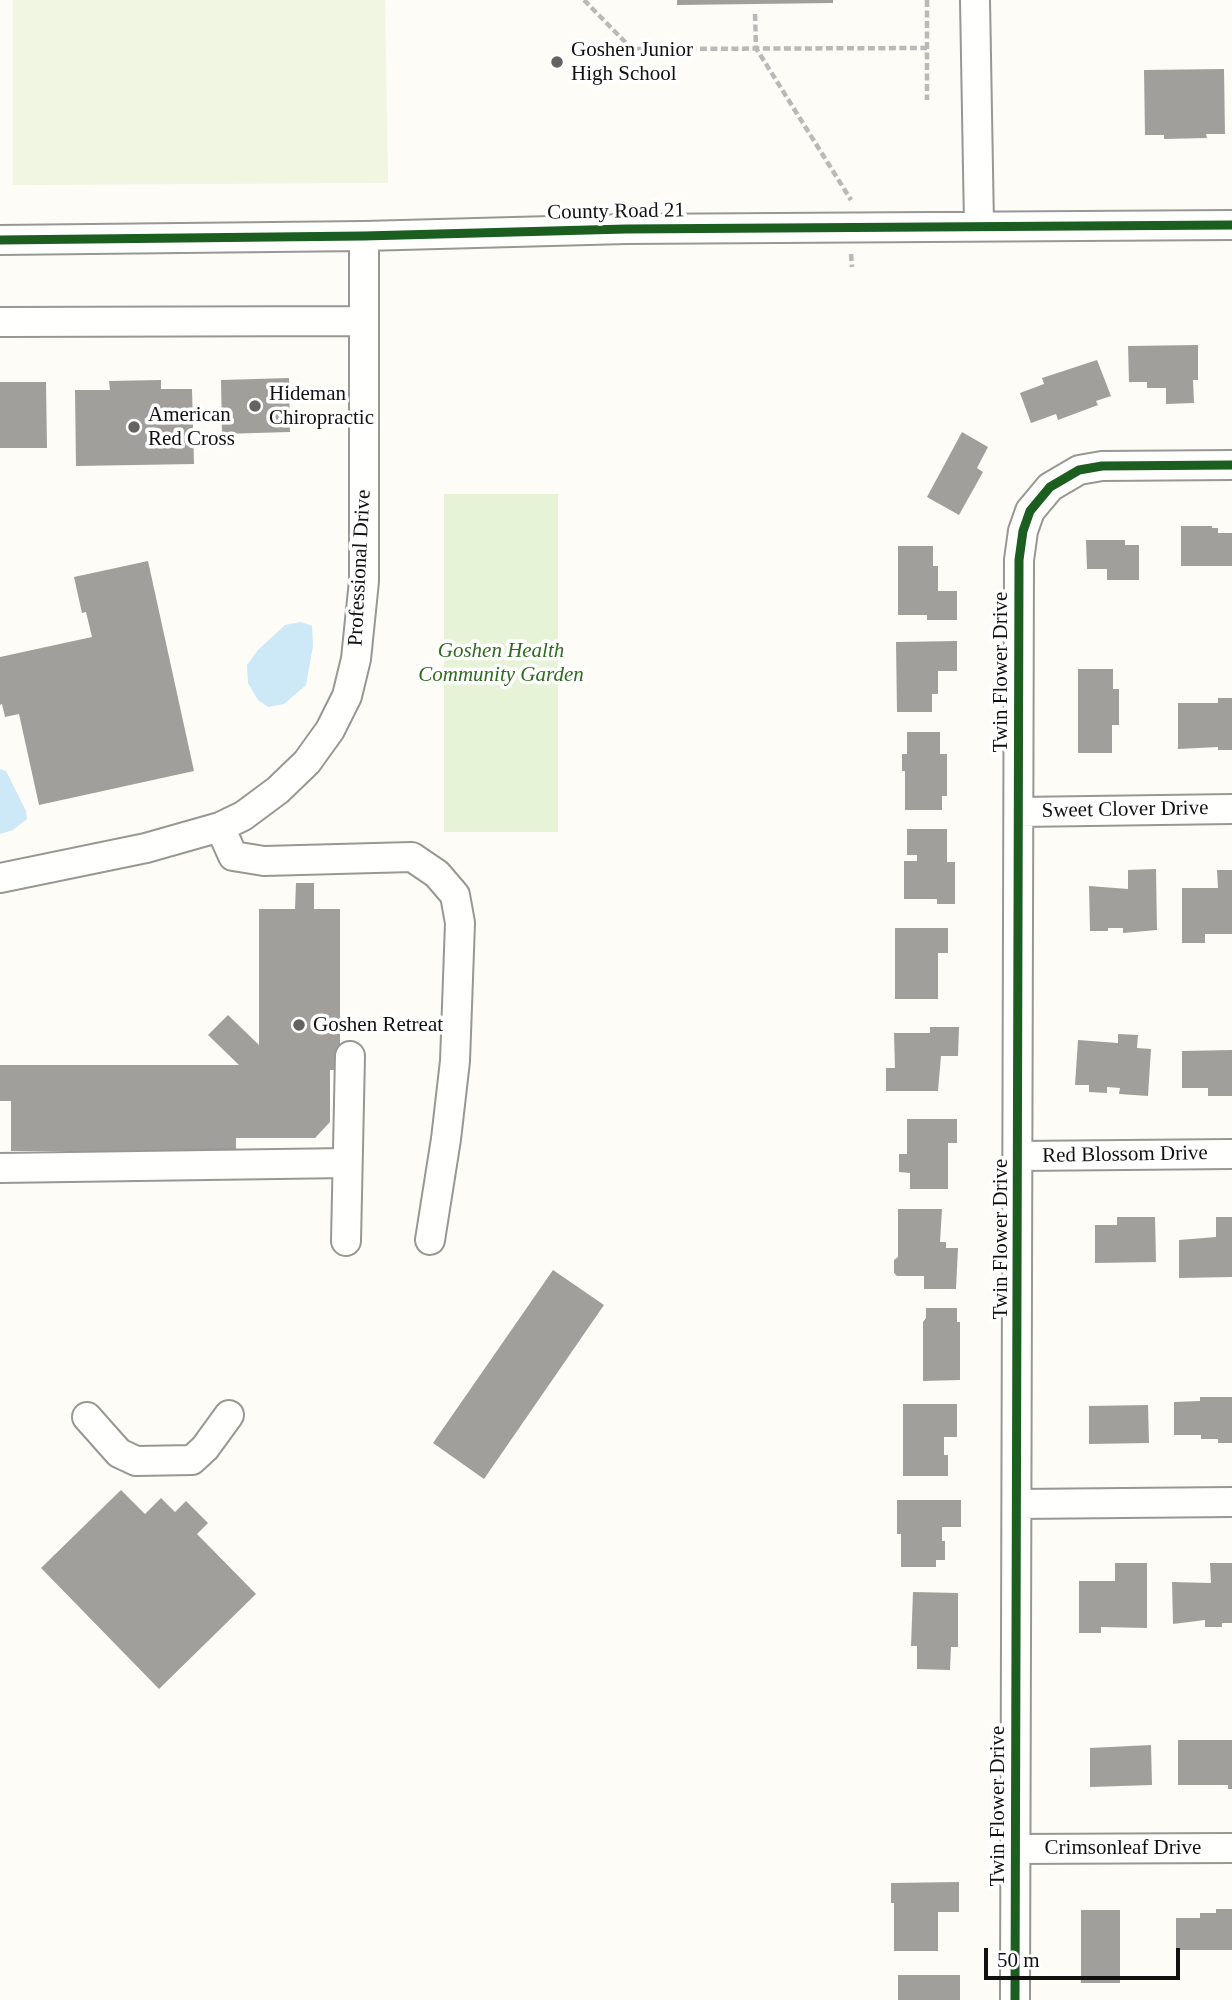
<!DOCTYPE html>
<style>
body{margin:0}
#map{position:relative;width:1232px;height:2000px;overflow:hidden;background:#fdfcf7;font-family:Georgia,serif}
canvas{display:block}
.scale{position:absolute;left:984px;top:1948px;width:196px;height:32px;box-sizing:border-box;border:4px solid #111;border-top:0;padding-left:9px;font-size:21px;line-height:24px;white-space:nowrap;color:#111;-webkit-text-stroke:5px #fff;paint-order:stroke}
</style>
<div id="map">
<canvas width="1232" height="2000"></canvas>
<div class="scale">50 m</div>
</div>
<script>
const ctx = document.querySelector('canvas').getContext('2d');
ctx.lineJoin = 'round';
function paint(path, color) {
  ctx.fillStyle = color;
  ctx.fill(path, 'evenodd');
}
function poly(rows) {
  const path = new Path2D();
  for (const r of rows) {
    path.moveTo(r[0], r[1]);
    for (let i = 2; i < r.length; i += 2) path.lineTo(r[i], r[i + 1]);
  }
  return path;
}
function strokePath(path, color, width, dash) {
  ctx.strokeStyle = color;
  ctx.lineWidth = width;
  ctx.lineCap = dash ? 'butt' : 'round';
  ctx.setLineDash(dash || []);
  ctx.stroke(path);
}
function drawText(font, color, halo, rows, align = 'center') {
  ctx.font = font + ' Georgia,serif';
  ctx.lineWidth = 7;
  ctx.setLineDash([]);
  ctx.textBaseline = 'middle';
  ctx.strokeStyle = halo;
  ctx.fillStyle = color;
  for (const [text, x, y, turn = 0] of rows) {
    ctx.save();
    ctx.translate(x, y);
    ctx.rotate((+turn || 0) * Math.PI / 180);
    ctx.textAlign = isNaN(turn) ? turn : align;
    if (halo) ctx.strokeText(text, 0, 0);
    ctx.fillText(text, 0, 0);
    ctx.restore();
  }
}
paint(poly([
 [444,494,558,494,558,832,444,832]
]), '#e7f3d7');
paint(poly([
 [13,0,385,0,388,183,13,185]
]), '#f0f6e1');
paint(poly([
 [301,622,312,626,313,646,306,685,284,704,268,707,258,700,248,683,247,665,258,650,285,625],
 [0,769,6,771,26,811,27,819,13,830,0,834]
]), '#cde8f7');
paint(poly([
 [677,0,833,0,833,3,677,5],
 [1224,69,1225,134,1206,134,1207,138,1164,139,1164,135,1145,135,1144,70],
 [1198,345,1198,380,1193,380,1194,403,1166,404,1166,388,1147,388,1147,382,1129,382,1128,346],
 [1097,360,1111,396,1096,401,1098,405,1058,420,1056,414,1031,423,1020,393,1044,384,1042,378],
 [289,378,290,432,222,434,221,380],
 [161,380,161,389,192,389,194,464,76,466,75,390,110,390,109,381],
 [0,382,46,382,47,448,0,448],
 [962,432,988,447,977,468,983,472,959,515,927,497],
 [1181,526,1212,526,1212,528,1218,528,1218,533,1232,533,1232,566,1181,566],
 [1086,540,1125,540,1125,545,1139,545,1139,580,1107,580,1107,569,1087,569],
 [898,546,933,546,933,566,938,566,938,591,957,591,957,620,927,620,927,615,898,615],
 [148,561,194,771,39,805,19,714,5,717,2,704,0,705,0,657,92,637,86,612,82,613,74,577],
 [957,641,957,671,938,671,938,694,932,694,932,712,897,712,896,642],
 [1078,669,1113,669,1113,689,1119,689,1119,725,1112,725,1112,753,1078,753],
 [1218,698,1232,698,1232,750,1218,750,1218,747,1178,749,1178,703,1218,703],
 [907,732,940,732,940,754,947,754,947,796,942,796,942,810,905,810,905,771,902,771,902,754,907,754],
 [907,829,947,829,947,862,955,862,955,904,937,904,937,899,904,899,904,861,917,861,917,855,907,855],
 [1156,869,1157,930,1123,933,1123,928,1108,928,1108,931,1090,931,1089,886,1128,889,1128,870],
 [1217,870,1232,870,1232,934,1205,934,1205,943,1182,943,1182,888,1218,888],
 [296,883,314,883,314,909,340,909,340,1070,330,1070,330,1122,315,1138,236,1138,236,1151,11,1151,11,1101,0,1101,0,1065,239,1065,208,1035,228,1015,259,1045,259,909,295,909],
 [895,928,948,928,948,953,938,953,938,999,895,999],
 [930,1027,959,1027,958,1056,941,1056,938,1091,886,1091,886,1068,895,1068,894,1033,930,1033],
 [1118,1034,1138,1035,1137,1048,1151,1049,1148,1096,1119,1094,1120,1088,1107,1087,1107,1093,1089,1092,1089,1085,1075,1085,1078,1040,1118,1043],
 [1232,1050,1232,1096,1208,1096,1208,1088,1182,1088,1182,1051],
 [907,1119,957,1119,957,1143,948,1143,948,1189,910,1189,910,1173,899,1172,899,1154,907,1154],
 [898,1209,942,1209,940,1242,946,1242,946,1248,958,1248,956,1289,924,1289,924,1276,897,1276,894,1273,894,1260,898,1257],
 [1117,1217,1155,1217,1156,1262,1095,1263,1095,1225,1117,1225],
 [1216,1217,1232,1217,1232,1277,1179,1278,1179,1240,1216,1237],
 [553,1270,604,1305,484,1479,433,1443],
 [926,1308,957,1308,957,1322,960,1322,960,1380,923,1381,923,1322,926,1318],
 [1200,1397,1232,1397,1232,1443,1218,1443,1218,1439,1201,1439,1201,1435,1174,1435,1174,1402,1200,1401],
 [903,1404,957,1404,957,1437,944,1437,944,1455,948,1455,948,1476,903,1476],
 [1148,1405,1149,1443,1089,1444,1089,1406],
 [121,1490,145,1514,161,1498,175,1512,186,1501,208,1523,197,1534,256,1594,159,1689,41,1568],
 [897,1500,961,1500,961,1527,942,1527,942,1541,945,1541,945,1560,936,1560,936,1567,901,1567,901,1534,897,1534],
 [1115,1563,1147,1563,1147,1628,1101,1627,1101,1633,1079,1633,1079,1581,1115,1581],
 [1210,1563,1232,1563,1232,1623,1222,1623,1222,1627,1205,1627,1205,1620,1173,1624,1172,1582,1211,1583],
 [913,1592,958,1593,958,1647,951,1647,950,1670,917,1669,917,1646,911,1646],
 [1178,1740,1232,1740,1232,1789,1228,1789,1228,1785,1178,1785],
 [1151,1745,1152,1785,1090,1787,1090,1748],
 [959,1882,959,1912,938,1912,938,1951,894,1951,894,1903,891,1903,891,1883],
 [1216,1909,1232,1909,1232,1950,1176,1950,1176,1918,1200,1918,1200,1913,1216,1913],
 [1081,1910,1120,1910,1120,1983,1081,1983],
 [898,1975,960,1975,960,2000,898,2000]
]), '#a19f9c');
const minor = poly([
 [975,0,979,225],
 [0,240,364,236,626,229,1232,225],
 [0,322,364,321],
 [1019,812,1232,809],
 [220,827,233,856,264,861,412,857,437,874,455,895,460,923,455,1061,446,1139,430,1240],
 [0,878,146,848,220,827,243,816,278,790,307,762,330,730,347,696,356,659,364,581,364,236],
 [1019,1156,1232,1154],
 [0,1168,347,1163],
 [346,1241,350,1056],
 [87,1417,119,1453,136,1461,192,1460,205,1448,229,1415],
 [1017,1504,1232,1502],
 [1015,1849,1232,1848],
 [1015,2000,1019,560,1023,531,1030,511,1050,487,1079,470,1102,466,1232,465]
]);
strokePath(minor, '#979795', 32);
strokePath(poly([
 [584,0,632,49,927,48],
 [927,0,927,100],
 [755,14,756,48,851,200],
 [851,254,852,267]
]), '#b9b9b8', 4.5, [7, 3.5]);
strokePath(minor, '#fffffe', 28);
strokePath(poly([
 [0,240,364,236,626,229,1232,225],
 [1015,2000,1019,560,1023,531,1030,511,1050,487,1079,470,1102,466,1232,465]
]), '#1b5e20', 9);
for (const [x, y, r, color] of [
 [557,62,7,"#646362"],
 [255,406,7,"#646362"],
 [134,427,7,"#646362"],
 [299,1025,7,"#646362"]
]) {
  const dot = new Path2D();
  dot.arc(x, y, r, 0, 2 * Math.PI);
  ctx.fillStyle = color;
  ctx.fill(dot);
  strokePath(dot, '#fff', 2.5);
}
drawText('21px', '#111', '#fff', [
 ["Goshen Junior",571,50],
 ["High School",571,74],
 ["Hideman",269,394],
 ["Chiropractic",269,418],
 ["American",148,415],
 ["Red Cross",148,439],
 ["Goshen Retreat",313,1025]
], 'left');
drawText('21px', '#111', '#fff', [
 ["County Road 21",616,212,-1],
 ["Professional Drive",360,568,-87],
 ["Twin Flower Drive",1001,672,-90],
 ["Sweet Clover Drive",1125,810,-1],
 ["Red Blossom Drive",1125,1155,-1],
 ["Twin Flower Drive",1001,1239,-90],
 ["Twin Flower Drive",998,1806,-90],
 ["Crimsonleaf Drive",1123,1848]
]);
drawText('italic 21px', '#2f6b1f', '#fff', [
 ["Goshen Health",501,651],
 ["Community Garden",501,675]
]);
</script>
